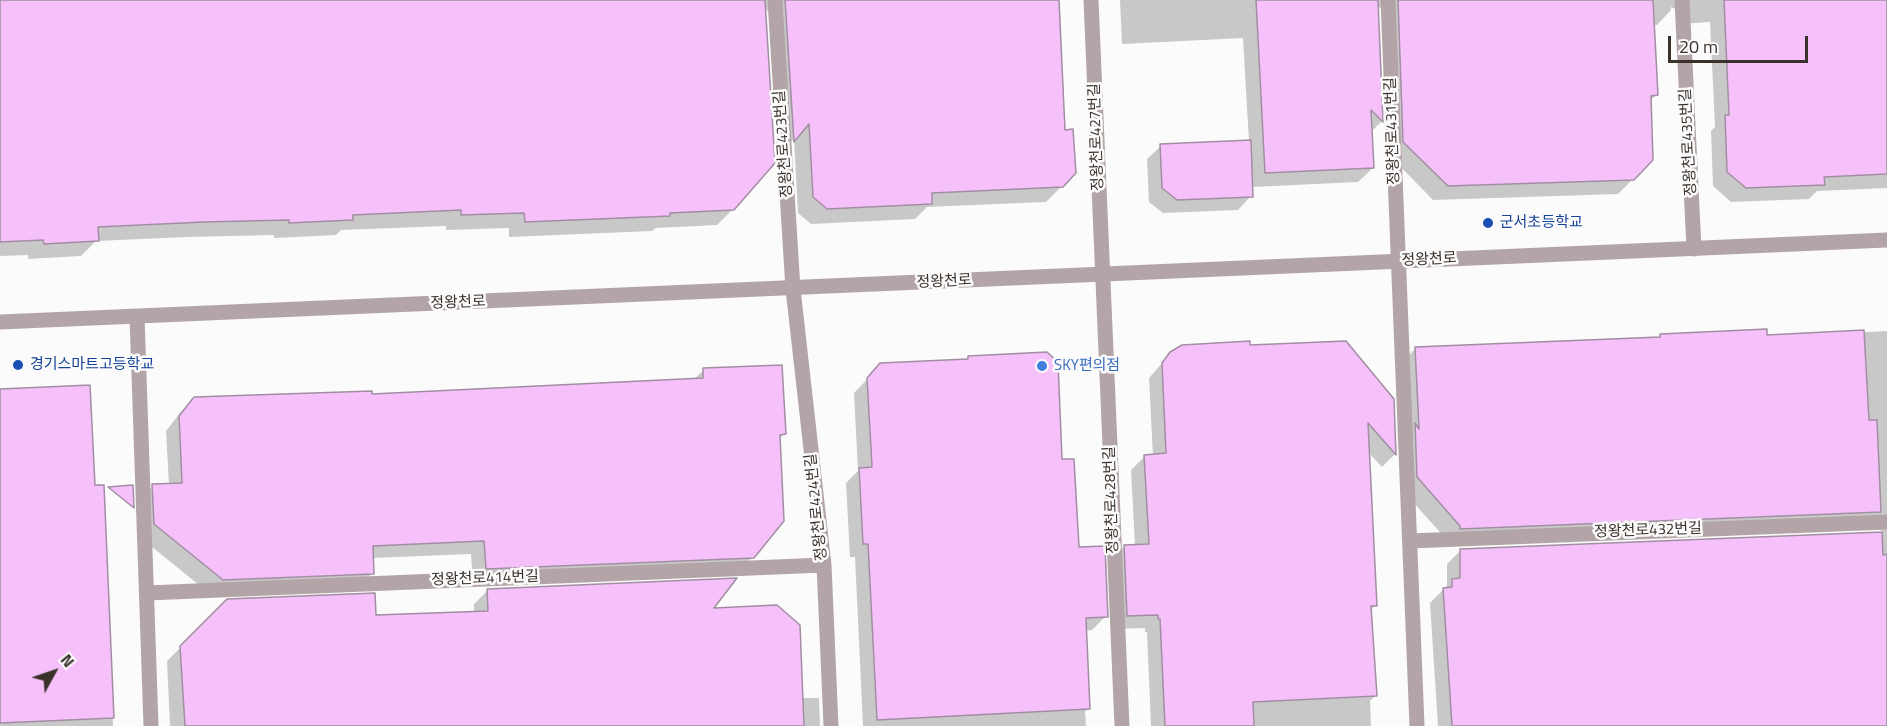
<!DOCTYPE html>
<meta charset="utf-8">
<style>
body{margin:0}
#map{position:relative;width:1887px;height:726px;overflow:hidden;background:#fbfbfb;font-family:"Titillium Web",sans-serif}
canvas{display:block}
.north{position:absolute;left:24px;top:642px;width:60px;height:60px;-webkit-text-stroke:4px #fbfbfb;paint-order:stroke;rotate:50deg;font-size:16px;font-weight:700;line-height:24px;text-align:center;color:#3b312b}
.north::after{content:'';display:block;margin:auto;width:21px;height:27px;background:#3b312b;clip-path:polygon(50% 0,100% 100%,50% 72%,0 100%)}
.scale{position:absolute;left:1668px;top:36px;width:140px;height:27px;box-sizing:border-box;border:3px solid #3b312b;border-top:0;padding-left:8px;font-size:18px;line-height:21px;white-space:nowrap;color:#3b312b;-webkit-text-stroke:4px #fbfbfb;paint-order:stroke}
</style>
<div id="map">
<canvas width="1887" height="726"></canvas>
<div class="north">N</div>
<div class="scale">20 m</div>
</div>
<script>
const ctx = document.querySelector('canvas').getContext('2d');
ctx.lineJoin = 'round';
function paint(path, color) {
  ctx.fillStyle = color;
  ctx.fill(path, 'evenodd');
}
function poly(rows) {
  const path = new Path2D();
  for (const r of rows) {
    path.moveTo(r[0], r[1]);
    for (let i = 2; i < r.length; i += 2) path.lineTo(r[i], r[i + 1]);
  }
  return path;
}
function strokePath(path, color, width, dash) {
  ctx.strokeStyle = color;
  ctx.lineWidth = width;
  ctx.lineCap = dash ? 'butt' : 'round';
  ctx.setLineDash(dash || []);
  ctx.stroke(path);
}
function drawText(font, color, halo, rows, align = 'center') {
  ctx.font = font + ' "Titillium Web","Noto Sans KR",sans-serif';
  ctx.lineWidth = 5;
  ctx.setLineDash([]);
  ctx.textBaseline = 'middle';
  ctx.strokeStyle = halo;
  ctx.fillStyle = color;
  for (const [text, x, y, turn = 0] of rows) {
    ctx.save();
    ctx.translate(x, y);
    ctx.rotate((+turn || 0) * Math.PI / 180);
    ctx.textAlign = isNaN(turn) ? turn : align;
    if (halo) ctx.strokeText(text, 0, 0);
    ctx.fillText(text, 0, 0);
    ctx.restore();
  }
}
paint(poly([
 [0,0,1056,0,1062,186,1046,202,927,207,915,219,811,224,798,213,794,139,778,155,770,16,767,10,764,8,733,209,717,225,656,228,652,231,509,237,509,228,446,230,446,226,341,230,336,235,274,238,274,235,187,237,96,241,81,256,28,259,28,255,0,256],
 [1120,0,1887,0,1887,188,1817,191,1809,199,1731,202,1713,186,1711,131,1715,127,1710,22,1678,24,1677,10,1671,7,1671,10,1657,25,1653,25,1656,95,1649,102,1633,179,1618,194,1433,200,1390,156,1382,9,1377,6,1382,121,1371,132,1373,168,1358,182,1251,187,1251,196,1238,210,1163,213,1149,202,1147,159,1161,146,1249,142,1243,38,1122,44],
 [1887,331,1887,726,1438,726,1430,603,1447,586,1447,564,1461,550,1882,533,1882,531,1872,525,1447,540,1404,492,1402,362,1416,348,1657,339,1660,335,1766,337],
 [1249,347,1393,399,1395,454,1382,467,1368,452,1376,605,1370,611,1375,696,1370,701,1371,726,1151,726,1147,632,1145,632,1145,628,1114,629,1111,560,1125,546,1135,546,1131,470,1145,456,1153,456,1149,378,1171,353],
 [968,357,1061,461,1077,549,1106,616,1092,630,1085,631,1088,708,1085,712,1086,726,863,726,855,557,850,557,846,483,858,471,854,393,881,365,964,361],
 [704,370,784,434,779,439,753,557,738,571,473,582,471,554,372,558,372,573,359,587,209,593,141,538,139,500,153,486,169,485,166,431,180,413,194,399,371,396,693,380],
 [0,391,93,486,102,486,113,726,0,726],
 [488,590,710,609,802,698,819,698,820,726,170,726,167,661,228,601,374,617,474,613,474,604]
]), '#0003');
const building = poly([
 [0,0,765,0,775,163,734,210,670,213,670,216,525,222,524,213,461,215,461,210,353,215,353,220,289,223,289,220,204,222,98,227,99,241,44,244,43,240,0,242,0,0],
 [785,0,1059,0,1065,130,1073,129,1076,173,1063,187,932,193,932,204,827,209,813,197,809,124,794,142,785,0],
 [1256,0,1378,0,1383,122,1371,110,1374,168,1265,173,1256,0],
 [1398,0,1653,0,1658,95,1651,96,1653,160,1634,180,1448,186,1403,142,1398,0],
 [1724,0,1887,0,1887,174,1824,177,1825,185,1746,188,1727,172,1725,115,1729,115,1724,0],
 [1251,140,1253,197,1177,200,1162,188,1160,144,1251,140],
 [1767,329,1767,335,1864,330,1869,420,1877,420,1881,512,1460,529,1460,526,1417,477,1415,423,1419,429,1415,347,1660,337,1660,334,1767,329],
 [1250,341,1250,345,1346,341,1394,399,1396,455,1368,423,1377,606,1371,606,1377,696,1253,702,1254,726,1165,726,1160,619,1158,619,1158,615,1127,616,1124,545,1149,544,1144,455,1166,453,1162,363,1170,352,1182,345,1250,341],
 [1047,352,1058,362,1062,459,1074,459,1079,547,1105,546,1108,617,1086,618,1090,709,877,720,868,544,863,544,859,468,872,467,867,378,880,363,968,359,968,356,1047,352],
 [782,365,786,434,780,435,784,521,754,558,486,569,484,541,373,546,374,574,223,580,154,524,152,484,182,483,179,416,194,397,372,391,372,394,703,378,703,368,782,365],
 [90,385,95,485,104,485,114,718,0,723,0,389,90,385],
 [133,485,134,508,108,487,133,485],
 [1882,532,1883,555,1887,554,1887,726,1452,726,1443,588,1452,587,1452,579,1460,578,1460,549,1882,532],
 [737,578,714,608,777,605,800,625,804,726,185,726,180,646,227,599,375,593,376,615,488,611,487,589,737,578]
]);
paint(building, '#f6c0fa');
strokePath(building, '#a18ea2', 1.5);
strokePath(poly([
 [775,0,793,289,824,565,831,726],
 [1091,0,1122,726],
 [1388,0,1417,726],
 [1682,0,1694,249],
 [137,317,151,726],
 [1410,541,1887,522],
 [147,593,824,565]
]), '#b3a5a7', 15);
strokePath(poly([
 [0,322,1887,240]
]), '#b3a5a7', 15);
for (const [x, y, r, color] of [
 [1488,223,6,"#1a4fb4"],
 [18,365,6,"#1a4fb4"],
 [1042,366,6,"#3f7fe0"]
]) {
  const dot = new Path2D();
  dot.arc(x, y, r, 0, 2 * Math.PI);
  ctx.fillStyle = color;
  ctx.fill(dot);
  strokePath(dot, '#fbfbfb', 2);
}
drawText('15px', '#3b312b', '#fbfbfb', [
 ["정왕천로431번길",1393,131,-92],
 ["정왕천로427번길",1097,137,-92],
 ["정왕천로435번길",1689,142,-93],
 ["정왕천로423번길",784,144,-94],
 ["정왕천로",1429,260,-3],
 ["정왕천로",944,282,-3],
 ["정왕천로",458,303,-2],
 ["정왕천로428번길",1112,500,-92],
 ["정왕천로424번길",817,507,-96],
 ["정왕천로432번길",1648,531,-2],
 ["정왕천로414번길",485,579,-2]
]);
drawText('15px', '#164399', '#fbfbfb', [
 ["군서초등학교",1500,223],
 ["경기스마트고등학교",30,365]
], 'left');
drawText('15px', '#366cbe', '#fbfbfb', [
 ["SKY편의점",1054,366]
], 'left');
</script>
